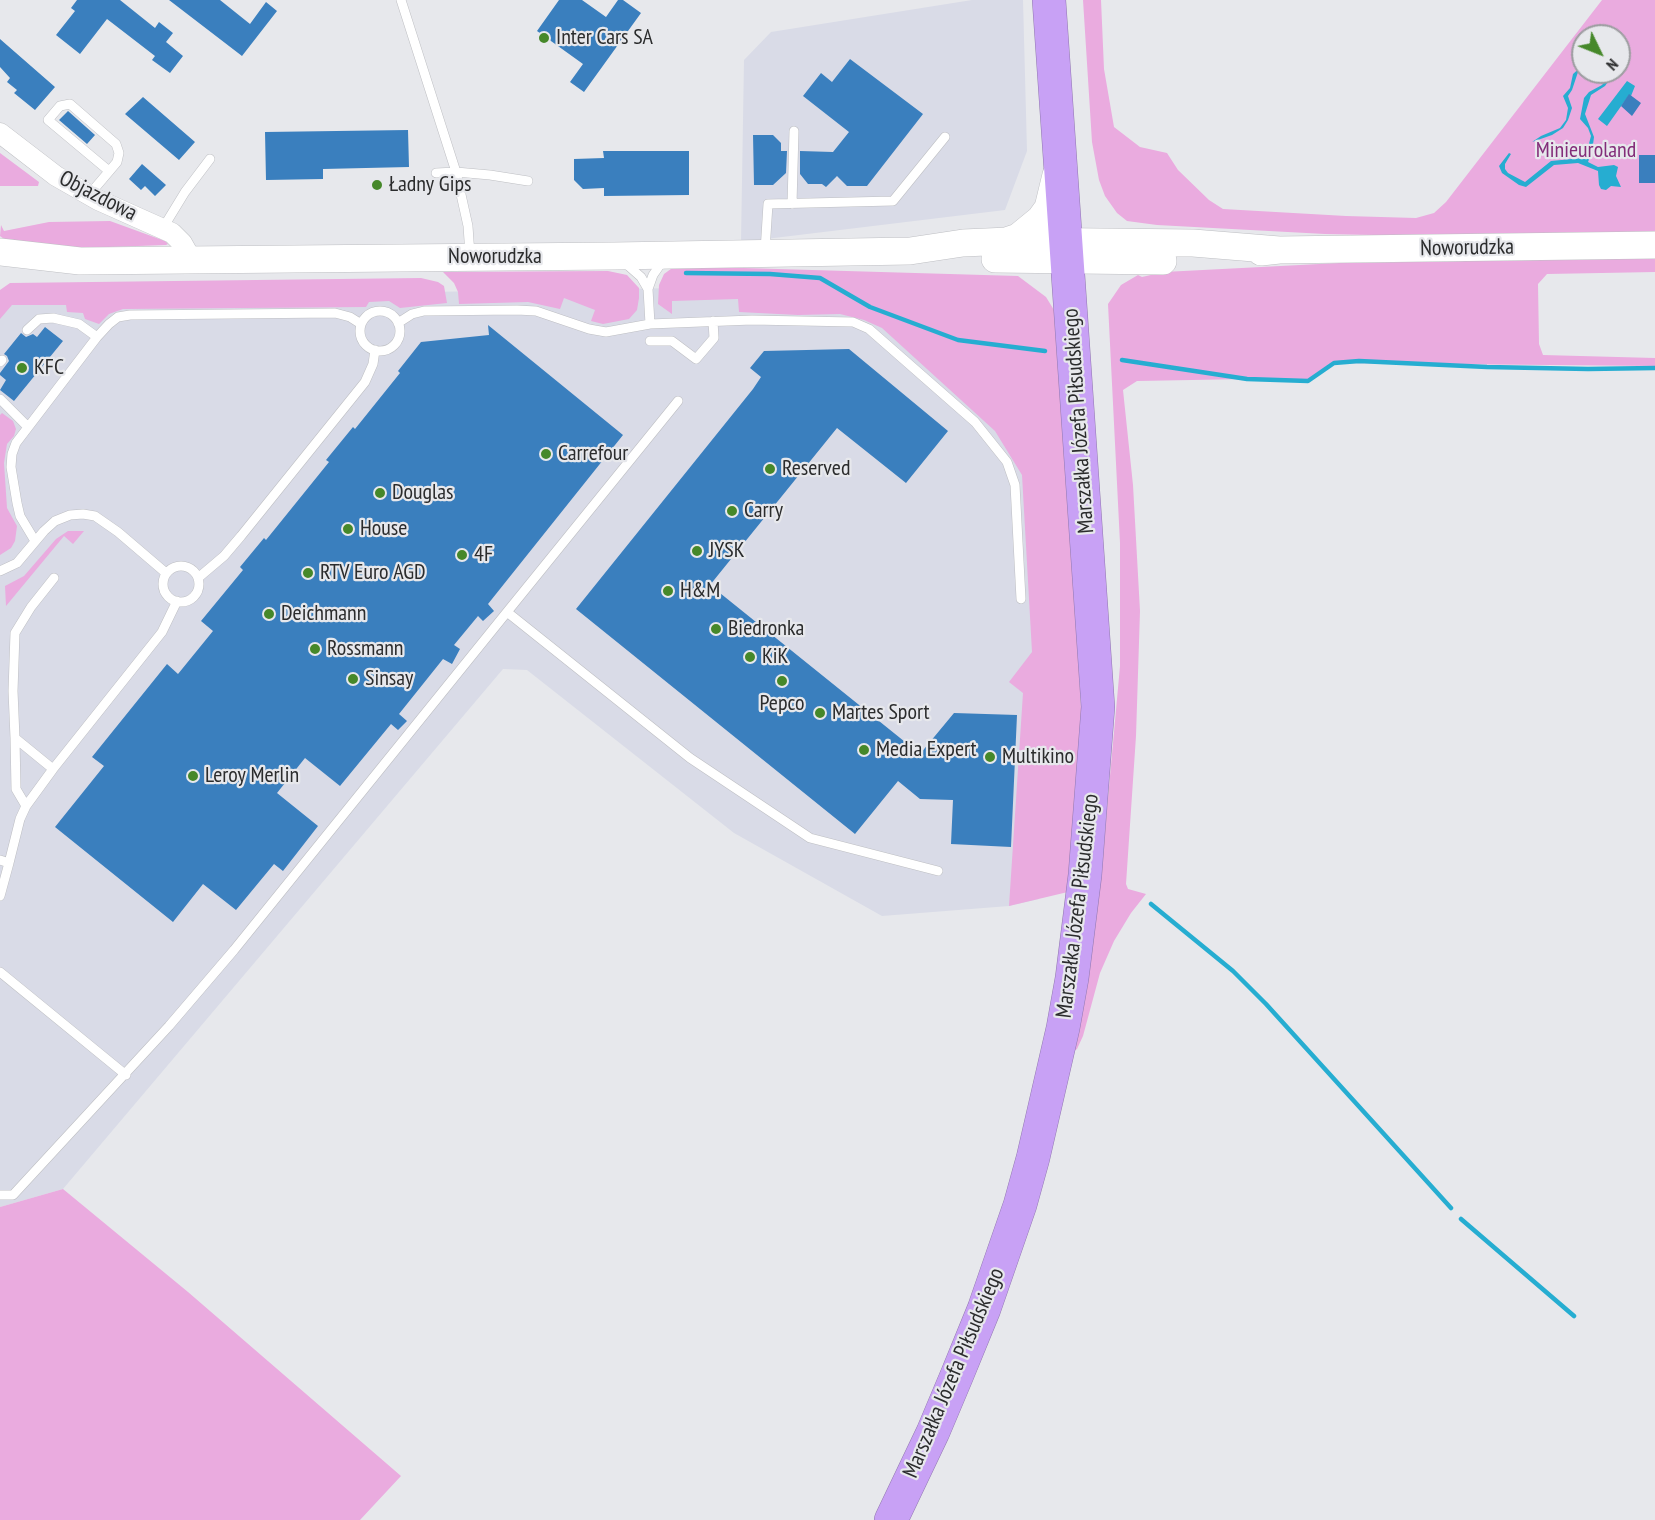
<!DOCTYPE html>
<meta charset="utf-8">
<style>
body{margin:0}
#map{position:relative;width:1655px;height:1520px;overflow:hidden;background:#e7e8ec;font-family:"PT Sans Narrow",sans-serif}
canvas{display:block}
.north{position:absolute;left:1571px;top:24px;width:60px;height:60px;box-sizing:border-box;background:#e7e8ec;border:2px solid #9c9da0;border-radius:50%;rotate:133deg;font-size:16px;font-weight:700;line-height:24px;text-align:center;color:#2b2c2d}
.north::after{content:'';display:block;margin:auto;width:21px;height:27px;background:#46882a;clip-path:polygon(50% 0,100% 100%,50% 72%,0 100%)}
</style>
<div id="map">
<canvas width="1655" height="1520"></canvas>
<div class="north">N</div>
</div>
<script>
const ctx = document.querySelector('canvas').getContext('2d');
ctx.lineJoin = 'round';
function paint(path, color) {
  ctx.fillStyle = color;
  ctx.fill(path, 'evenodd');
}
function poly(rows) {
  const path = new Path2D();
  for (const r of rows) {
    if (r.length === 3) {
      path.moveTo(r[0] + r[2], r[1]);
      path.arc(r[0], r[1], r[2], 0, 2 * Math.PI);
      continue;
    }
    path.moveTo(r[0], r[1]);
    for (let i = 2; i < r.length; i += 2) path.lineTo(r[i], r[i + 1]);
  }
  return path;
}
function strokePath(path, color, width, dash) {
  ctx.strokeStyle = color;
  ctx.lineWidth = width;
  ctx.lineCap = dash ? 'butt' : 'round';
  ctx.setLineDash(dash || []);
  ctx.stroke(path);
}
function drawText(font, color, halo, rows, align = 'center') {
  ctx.font = font + ' "PT Sans Narrow",sans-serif';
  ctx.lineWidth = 4.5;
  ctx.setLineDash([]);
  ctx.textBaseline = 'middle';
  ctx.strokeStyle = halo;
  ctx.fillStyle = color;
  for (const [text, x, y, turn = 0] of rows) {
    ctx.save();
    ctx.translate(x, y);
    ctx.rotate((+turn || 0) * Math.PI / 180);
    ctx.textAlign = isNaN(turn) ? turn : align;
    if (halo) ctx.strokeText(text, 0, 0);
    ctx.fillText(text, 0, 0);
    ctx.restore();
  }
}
paint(poly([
 [972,0,1023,0,1027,151,1005,210,741,242,744,60,771,32],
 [811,286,875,315,1039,439,1039,899,1009,906,882,916,734,833,527,670,503,669,63,1189,0,1207,0,303,425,292]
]), '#d9dbe7');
paint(poly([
 [1083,0,1101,0,1104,69,1114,127,1140,147,1167,153,1178,170,1209,200,1223,209,1346,216,1416,218,1434,213,1446,202,1602,0,1655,0,1655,233,1421,236,1325,234,1157,225,1127,221,1117,213,1105,196,1099,180,1092,142],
 [1583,36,1619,36,1619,72,1583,72],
 [0,153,39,182,38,186,0,186],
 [110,221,165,241,168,244,166,245,81,248,4,239,0,236,1,225,4,231,49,222],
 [1655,258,1655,272,1547,274,1538,284,1539,344,1543,355,1655,358,1655,366,1334,363,1308,381,1247,379,1137,381,1123,390,1133,485,1140,611,1136,736,1126,884,1128,889,1146,894,1131,913,1114,941,1100,973,1083,1036,1077,1049,1071,1053,1101,875,1120,666,1120,543,1108,304,1121,285,1138,275,1142,277,1164,272,1339,263],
 [675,266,1018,276,1046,297,1062,323,1083,749,1072,891,1009,906,1023,693,1009,682,1032,652,1022,475,995,431,882,328,864,320,840,314,798,315,739,312,738,299,672,301,672,314,658,304,659,285,664,274],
 [608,271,627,275,639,288,639,298,637,310,629,319,603,324,591,321,595,310,564,298,560,309,528,302,459,304,458,292,454,283,443,272],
 [421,278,438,282,444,286,447,303,400,308,389,301,369,302,366,307,123,309,109,314,99,324,85,319,83,313,67,312,66,305,12,305,0,319,0,290,10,283],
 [2,413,13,421,16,429,14,436,7,444,4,463,7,508,17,526,15,541,11,548,0,555,0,415],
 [68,531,84,531,73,544,64,536,6,606,5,586,24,576,56,539],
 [63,1189,188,1292,401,1476,360,1520,0,1520,0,1207]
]), '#eaabdf');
paint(poly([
 [1583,65,1583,68,1578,72,1572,90,1568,96,1572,108,1568,120,1563,128,1552,135,1532,142,1541,136,1560,128,1566,120,1568,108,1563,96,1570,88,1573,74],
 [1608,72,1611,72,1612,74,1610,79,1605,86,1591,95,1585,114,1594,137,1592,152,1588,162,1598,167,1614,165,1618,167,1616,176,1621,187,1611,186,1606,190,1601,189,1599,185,1598,171,1578,163,1554,165,1526,187,1519,185,1502,173,1499,166,1509,153,1511,154,1505,164,1505,169,1508,173,1525,182,1551,161,1582,158,1587,151,1591,136,1588,128,1580,119,1584,98,1589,92,1602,85,1607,79],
 [1627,81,1635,86,1631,96,1629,95,1607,126,1598,119]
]), '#26add1');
strokePath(poly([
 [686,273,770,274,820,278,870,307,958,340,1045,351],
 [1122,360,1247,379,1308,381,1334,363,1359,361,1487,367,1588,369,1655,368],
 [1151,904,1233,971,1266,1004,1451,1208],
 [1461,1219,1574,1316]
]), '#26add1', 4.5);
paint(poly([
 [77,0,120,0,155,28,159,22,173,33,166,42,183,56,170,73,152,60,155,56,107,19,80,54,56,35,75,11,71,8],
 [169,0,220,0,250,24,266,2,277,11,242,56],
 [559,0,582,0,606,17,618,0,623,0,641,13,584,92,570,82,583,64,537,31],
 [0,39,55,87,35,110,14,93,17,90,7,82,10,78,0,67],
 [850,59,923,114,867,186,847,186,837,176,826,187,822,184,808,184,800,174,800,151,833,152,849,132,803,96,821,73,832,82],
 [1629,94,1641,103,1632,116,1621,106],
 [143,97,195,142,179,160,125,114],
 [68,111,95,135,87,144,59,120],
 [408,130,409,167,323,169,323,179,266,180,265,132],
 [753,135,773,135,781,143,781,151,787,151,786,173,773,185,754,185],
 [603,151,689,151,689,195,604,196,604,188,583,189,574,180,574,159,604,158],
 [1639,155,1655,155,1655,183,1639,183],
 [142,164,166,185,155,196,145,186,141,190,129,179],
 [488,325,623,435,488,604,494,611,483,621,478,616,454,645,460,649,452,664,443,659,399,714,407,721,398,730,391,724,340,786,305,758,277,793,318,826,283,871,274,864,236,910,203,884,173,922,55,827,104,766,92,757,167,664,178,674,213,631,201,621,243,570,240,567,264,538,266,540,329,462,326,460,353,427,355,429,400,373,398,371,421,342,489,335],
 [45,327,63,341,14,401,0,390,6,380,0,375,0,373,9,361,7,356,4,354,21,333,26,337,33,334,37,337],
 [849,349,948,431,906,483,837,428,710,585,920,754,954,713,1017,715,1011,847,951,844,953,800,920,799,898,781,855,834,576,609,753,389,761,377,750,368,764,351]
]), '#3a7fbe');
const lane = poly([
 [401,0,456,172,490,175,528,181],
 [436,173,456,172,468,226,470,255],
 [89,195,117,162,119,153,116,144,70,104,60,106,48,120,109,171],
 [792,204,794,131],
 [163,228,185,192,210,159],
 [765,251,768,204,893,201,945,137],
 [624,262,641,277,648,289],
 [380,331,20],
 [398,323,412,314,424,311,517,310,536,311,589,329,606,332,650,324,648,289,653,275,660,265,667,261],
 [650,324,752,320,853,322,869,329,975,422,1007,462,1015,485,1021,599],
 [27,330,39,319,53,318,79,324,97,337],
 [650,341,672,341,696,359,714,338,713,321],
 [0,362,2,360],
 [0,399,28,427],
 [35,541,20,516,17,503,11,467,12,454,16,443,97,337,109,324,118,317,130,315,335,313,350,317,361,324],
 [181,584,18],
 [0,571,17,563,44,531,55,521,70,515,83,514,95,516,118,532,166,573],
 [54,578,31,607,15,633,13,691,15,738,53,769,162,632,177,601],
 [198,578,224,556,241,536,365,382,373,364,375,350],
 [507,612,678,401],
 [26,806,53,769],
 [0,860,9,863,0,896],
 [9,863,20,819,26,806,16,789,15,738],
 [0,972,126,1075],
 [0,1195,13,1195,169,1026,234,950,507,612,690,758,810,838,938,871]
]);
const street = poly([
 [0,133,56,176,98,200,172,233,182,243,191,259]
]);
const secondary = poly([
 [1006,241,1018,237,1040,219,1048,208,1056,175],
 [0,252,80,261,614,256,910,251,963,243,1009,241,1193,243,1279,250],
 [1261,252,1279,250,1655,245],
 [995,259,1163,261]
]);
const highway = poly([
 [891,1520,933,1432,957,1375,984,1309,1020,1205,1033,1158,1063,1028,1072,978,1085,875,1098,707,1049,0]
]);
strokePath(lane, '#bebfc3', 10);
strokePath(street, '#bebfc3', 21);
strokePath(secondary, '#bebfc3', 28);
strokePath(highway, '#9178af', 34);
strokePath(lane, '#fff', 9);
strokePath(street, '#fff', 20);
strokePath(secondary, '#fff', 27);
strokePath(highway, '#c8a1f5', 33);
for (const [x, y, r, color] of [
 [544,38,6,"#46882a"],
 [377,185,6,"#46882a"],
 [22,368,6,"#46882a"],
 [546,454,6,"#46882a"],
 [770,469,6,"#46882a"],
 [380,493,6,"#46882a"],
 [732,511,6,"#46882a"],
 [348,529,6,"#46882a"],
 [697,551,6,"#46882a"],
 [462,555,6,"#46882a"],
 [308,573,6,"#46882a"],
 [668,591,6,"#46882a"],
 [269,614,6,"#46882a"],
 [716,629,6,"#46882a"],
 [315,649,6,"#46882a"],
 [750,657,6,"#46882a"],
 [353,679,6,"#46882a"],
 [782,681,6,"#46882a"],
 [820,713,6,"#46882a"],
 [864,750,6,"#46882a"],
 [990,757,6,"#46882a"],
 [193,776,6,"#46882a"]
]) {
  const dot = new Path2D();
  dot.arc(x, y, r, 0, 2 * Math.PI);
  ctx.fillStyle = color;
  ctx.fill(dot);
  strokePath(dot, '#e7e8ec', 2);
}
drawText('22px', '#2b2c2d', '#e7e8ec', [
 ["Inter Cars SA",556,38],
 ["Ładny Gips",389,185],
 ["KFC",34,368],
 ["Carrefour",558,454],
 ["Reserved",782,469],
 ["Douglas",392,493],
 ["Carry",744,511],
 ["House",360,529],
 ["JYSK",709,551],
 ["4F",474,555],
 ["RTV Euro AGD",320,573],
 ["H&M",680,591],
 ["Deichmann",281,614],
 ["Biedronka",728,629],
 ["Rossmann",327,649],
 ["KiK",762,657],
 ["Sinsay",365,679],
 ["Pepco",782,704,"center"],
 ["Martes Sport",832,713],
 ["Media Expert",876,750],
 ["Multikino",1002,757],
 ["Leroy Merlin",205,776]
], 'left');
drawText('22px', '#832d79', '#e7e8ec', [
 ["Minieuroland",1586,151]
]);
drawText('22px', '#2b2c2d', '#e7e8ec', [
 ["Objazdowa",98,196,27],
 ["Noworudzka",1467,248,-1],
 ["Noworudzka",495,257],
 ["Marszałka Józefa Piłsudskiego",1079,421,-94],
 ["Marszałka Józefa Piłsudskiego",1078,906,-83],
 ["Marszałka Józefa Piłsudskiego",954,1373,-67]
]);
</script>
